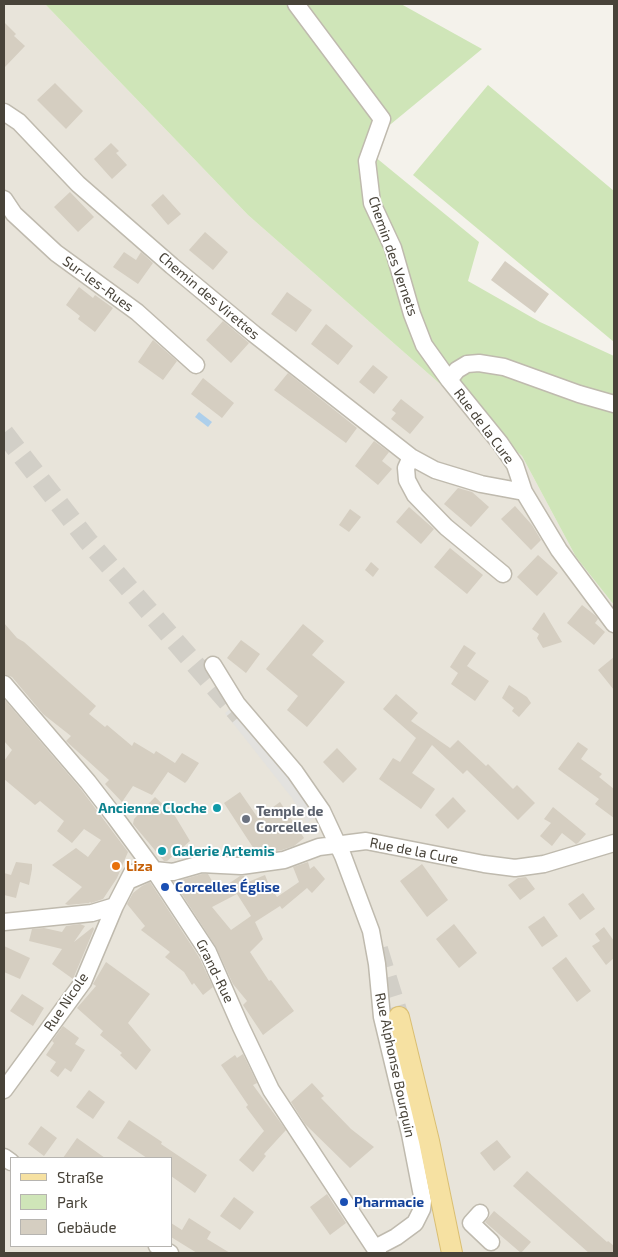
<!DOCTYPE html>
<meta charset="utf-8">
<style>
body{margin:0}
#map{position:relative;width:618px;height:1257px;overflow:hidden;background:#f4f2eb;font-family:"Exo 2",sans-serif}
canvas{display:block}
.frame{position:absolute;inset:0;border:5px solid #484339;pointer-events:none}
.legend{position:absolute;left:10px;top:1157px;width:162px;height:90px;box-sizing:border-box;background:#fff;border:1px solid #b6b4b0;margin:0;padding:6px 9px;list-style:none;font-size:15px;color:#484339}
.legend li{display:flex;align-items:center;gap:10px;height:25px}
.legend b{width:25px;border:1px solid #b6b4b0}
</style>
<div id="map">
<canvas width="618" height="1257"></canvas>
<div class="frame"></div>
<ul class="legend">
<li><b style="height:6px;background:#f6e1a2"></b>Straße</li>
<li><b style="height:14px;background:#cfe5b8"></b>Park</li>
<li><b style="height:14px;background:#d5cec1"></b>Gebäude</li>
</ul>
</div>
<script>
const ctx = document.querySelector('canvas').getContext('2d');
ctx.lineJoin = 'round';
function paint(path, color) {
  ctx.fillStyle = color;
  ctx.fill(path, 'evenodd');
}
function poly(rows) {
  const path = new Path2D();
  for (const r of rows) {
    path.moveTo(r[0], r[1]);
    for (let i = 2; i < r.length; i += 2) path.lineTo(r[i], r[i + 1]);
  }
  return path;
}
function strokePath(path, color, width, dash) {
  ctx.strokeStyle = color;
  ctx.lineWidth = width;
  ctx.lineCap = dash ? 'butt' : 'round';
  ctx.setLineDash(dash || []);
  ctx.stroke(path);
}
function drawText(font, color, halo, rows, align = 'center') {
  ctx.font = font + ' "Exo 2",sans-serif';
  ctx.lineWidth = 4;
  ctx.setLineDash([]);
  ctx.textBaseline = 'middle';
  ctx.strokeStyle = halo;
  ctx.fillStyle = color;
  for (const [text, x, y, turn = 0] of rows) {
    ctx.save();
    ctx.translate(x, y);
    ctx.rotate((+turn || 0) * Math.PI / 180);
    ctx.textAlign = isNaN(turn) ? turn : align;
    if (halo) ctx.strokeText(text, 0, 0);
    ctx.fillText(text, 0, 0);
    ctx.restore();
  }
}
paint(poly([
 [4,4,45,4,248,215,522,456,576,557,614,605,614,1253,4,1253],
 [11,1158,171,1158,171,1246,11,1246]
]), '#e8e4da');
paint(poly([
 [45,4,401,4,482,49,363,147,479,242,468,281,540,322,614,356,614,605,576,557,522,456,248,215],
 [488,85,614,191,614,342,413,175]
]), '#cfe5b8');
paint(poly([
 [242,696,293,757,322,811,307,823,292,798,225,713,237,704]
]), '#e3e2df');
paint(poly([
 [199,412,212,422,208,427,195,417]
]), '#adcfeb');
paint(poly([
 [4,22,16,34,14,36,25,46,4,68],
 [55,83,83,111,66,129,37,100],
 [111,143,119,151,116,153,127,165,112,179,94,159],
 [70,192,94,217,78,232,54,207],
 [163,194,181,214,168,225,151,205],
 [205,232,228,252,213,270,189,250],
 [124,252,136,260,141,252,153,263,138,284,113,267],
 [505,261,549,294,535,313,491,280],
 [79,287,93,298,95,295,113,308,95,332,78,319,80,316,66,305],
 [287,292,312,310,296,332,271,314],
 [223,321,249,343,231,363,206,340],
 [326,324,353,346,338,365,311,344],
 [153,340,177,361,163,380,138,362],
 [373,365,388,377,374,394,359,382],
 [288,373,357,428,346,443,274,390],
 [203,378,234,403,222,418,191,394],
 [401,399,424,417,410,434,391,419,396,413,392,410],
 [374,441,389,452,382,461,392,469,378,485,355,466],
 [458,488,472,492,489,507,471,527,444,504],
 [515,506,532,525,541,540,531,550,501,519],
 [409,507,434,529,421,544,396,522],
 [350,509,361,517,349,532,339,525],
 [450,548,483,575,467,594,434,567],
 [538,555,558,573,537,596,517,577],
 [371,562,379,569,373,577,365,570],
 [582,605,596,616,598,619,595,623,605,632,594,645,567,623],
 [544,612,562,642,543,648,537,638,539,634,532,629],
 [4,623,17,638,24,642,96,706,89,714,105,727,107,725,132,746,134,742,154,754,156,751,175,763,182,753,199,763,187,781,185,783,168,772,152,795,133,786,122,802,105,784,109,780,66,741,71,736,43,714,12,677,4,674],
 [303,624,324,641,312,655,345,682,307,727,287,710,298,696,266,669],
 [241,640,260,654,246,673,227,658],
 [464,645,476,653,467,666,489,681,475,701,451,684,458,673,450,667],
 [614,657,614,690,598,670],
 [509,685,527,697,531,703,519,717,512,711,514,708,502,698],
 [396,694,418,713,411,721,450,748,458,740,486,766,488,764,513,789,517,785,535,803,518,820,467,770,463,774,432,745,412,773,435,789,421,809,379,779,393,758,400,762,416,738,383,709],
 [4,699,80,788,128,852,117,878,103,899,91,903,90,902,89,903,68,905,65,904,82,887,52,865,76,848,88,857,101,840,84,829,72,843,57,831,64,821,40,801,35,805,4,779,4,761,12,750,4,741],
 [578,742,588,749,581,759,602,774,599,777,614,789,614,818,595,804,599,799,558,769],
 [337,748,357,769,343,783,323,762],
 [240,792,258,818,280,802,304,838,294,846,282,850,261,853,256,847,254,849,224,803],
 [155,797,175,816,190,841,167,861,164,861,133,824,134,819],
 [453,797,466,811,448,829,435,815],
 [553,807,586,834,578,843,576,844,562,833,552,846,540,836,551,823,544,819],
 [16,862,32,864,32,869,29,885,20,882,16,898,4,895,4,873,11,875],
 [308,862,310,869,314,866,325,879,312,893,307,888,282,909,280,906,255,922,263,939,250,952,269,981,271,980,294,1011,263,1035,243,1005,247,1001,233,984,216,947,174,882,202,874,208,874,218,891,240,876,244,876,248,882,265,875,269,885,277,897,299,882,293,867],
 [237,894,251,916,231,930,212,907],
 [422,864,448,900,427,917,400,881],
 [526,877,535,889,520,900,508,885,518,878],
 [150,882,199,957,213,987,203,995,194,983,192,985,184,972,165,957,170,952,141,930,145,926,127,904,133,893,142,886],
 [583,893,595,909,580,920,568,904],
 [544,916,558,936,542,947,528,927],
 [80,924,85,926,74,942,93,927,94,929,73,979,52,964,62,949,29,941,32,929,44,928,62,932,66,926],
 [454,924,477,953,459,968,436,939],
 [604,927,614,941,614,958,606,965,592,946,600,941,595,934],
 [4,946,30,958,20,979,4,972],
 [566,957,591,991,577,1002,552,968],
 [106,962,150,994,128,1023,151,1050,136,1070,120,1055,122,1053,100,1035,103,1031,77,1008,96,986,93,984],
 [22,994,44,1008,33,1026,10,1011],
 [63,1026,79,1038,75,1044,85,1050,71,1072,65,1068,58,1077,50,1071,56,1062,46,1055,54,1043,52,1041],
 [243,1054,257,1083,253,1085,286,1130,264,1154,266,1156,253,1172,239,1160,264,1131,246,1107,248,1105,221,1065,235,1055,237,1058],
 [312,1083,324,1096,321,1098,351,1129,374,1147,350,1168,305,1124,291,1102],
 [89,1090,105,1102,93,1119,76,1107],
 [129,1120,162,1142,161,1144,207,1175,195,1193,171,1176,171,1158,147,1158,117,1138],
 [41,1126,57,1138,44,1156,28,1144],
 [77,1138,105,1158,63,1158],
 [497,1140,511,1157,494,1171,480,1153],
 [527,1171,607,1242,608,1241,614,1246,614,1253,589,1253,513,1186],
 [327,1194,346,1223,330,1235,310,1207],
 [234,1197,254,1212,240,1230,220,1216],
 [494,1211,531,1242,521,1253,485,1222],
 [189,1218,211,1232,207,1239,230,1253,197,1253,171,1237,171,1223,182,1230]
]), '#d5cec1');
strokePath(poly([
 [4,433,88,541,240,716],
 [378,949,399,1017]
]), '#d2cfc7', 20, [20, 10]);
const minor = poly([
 [296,4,382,119,367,161,372,203,393,248,412,314,424,345,449,380,500,443,515,465,524,492,559,550,614,624],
 [4,112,19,122,78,184,172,266,254,334,411,457,435,470,481,484,524,492],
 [4,199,14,214,56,253,137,312,196,365],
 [449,380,457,370,467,364,479,363,504,367,579,394,614,404],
 [411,457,406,468,407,480,415,495,446,527,503,574],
 [213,665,237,704,295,772,322,811,343,856,371,931,377,964,382,1017,410,1134,423,1201,422,1209,415,1223,396,1237,375,1248],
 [4,684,88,782,115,817,154,870,208,952,241,1027,271,1090,378,1253],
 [128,881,154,870,173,872,201,864,241,866,284,860,319,847,366,841,484,864,515,868,544,864,614,843],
 [4,922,92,913,115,906,132,873],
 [4,1090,83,982,115,906],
 [4,1157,11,1162],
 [480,1213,471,1223,491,1242],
 [157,1246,170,1253]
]);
const major = poly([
 [399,1017,429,1141,452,1253]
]);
strokePath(minor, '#bfbaae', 19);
strokePath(major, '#dabf73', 22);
strokePath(minor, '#fff', 16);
strokePath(major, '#f6e1a2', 20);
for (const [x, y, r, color] of [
 [217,808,5,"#0f9aa8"],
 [246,819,5,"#6b7280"],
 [162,851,5,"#0f9aa8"],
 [116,866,5,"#e8710a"],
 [165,887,5,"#1a4fb4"],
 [344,1202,5,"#1a4fb4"]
]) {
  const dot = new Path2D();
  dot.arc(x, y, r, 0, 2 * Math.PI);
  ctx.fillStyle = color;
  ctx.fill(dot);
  strokePath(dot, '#fff', 2);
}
drawText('14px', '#484339', '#fff', [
 ["Chemin des Vernets",393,256,71],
 ["Sur-les-Rues",98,284,36],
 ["Chemin des Virettes",209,296,40],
 ["Rue de la Cure",484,426,53],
 ["Rue de la Cure",414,851,11],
 ["Grand-Rue",215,971,64],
 ["Rue Nicole",66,1002,-56],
 ["Rue Alphonse Bourquin",395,1065,78]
]);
drawText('bold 14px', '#0d838f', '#fff', [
 ["Ancienne Cloche",207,808],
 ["Galerie Artemis",172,851,"left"]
], 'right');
drawText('bold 14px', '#5b616d', '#fff', [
 ["Temple de",256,811],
 ["Corcelles",256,827]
], 'left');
drawText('bold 14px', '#c56008', '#fff', [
 ["Liza",126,866]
], 'left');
drawText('bold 14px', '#164399', '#fff', [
 ["Corcelles Église",175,887],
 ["Pharmacie",354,1202]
], 'left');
</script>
